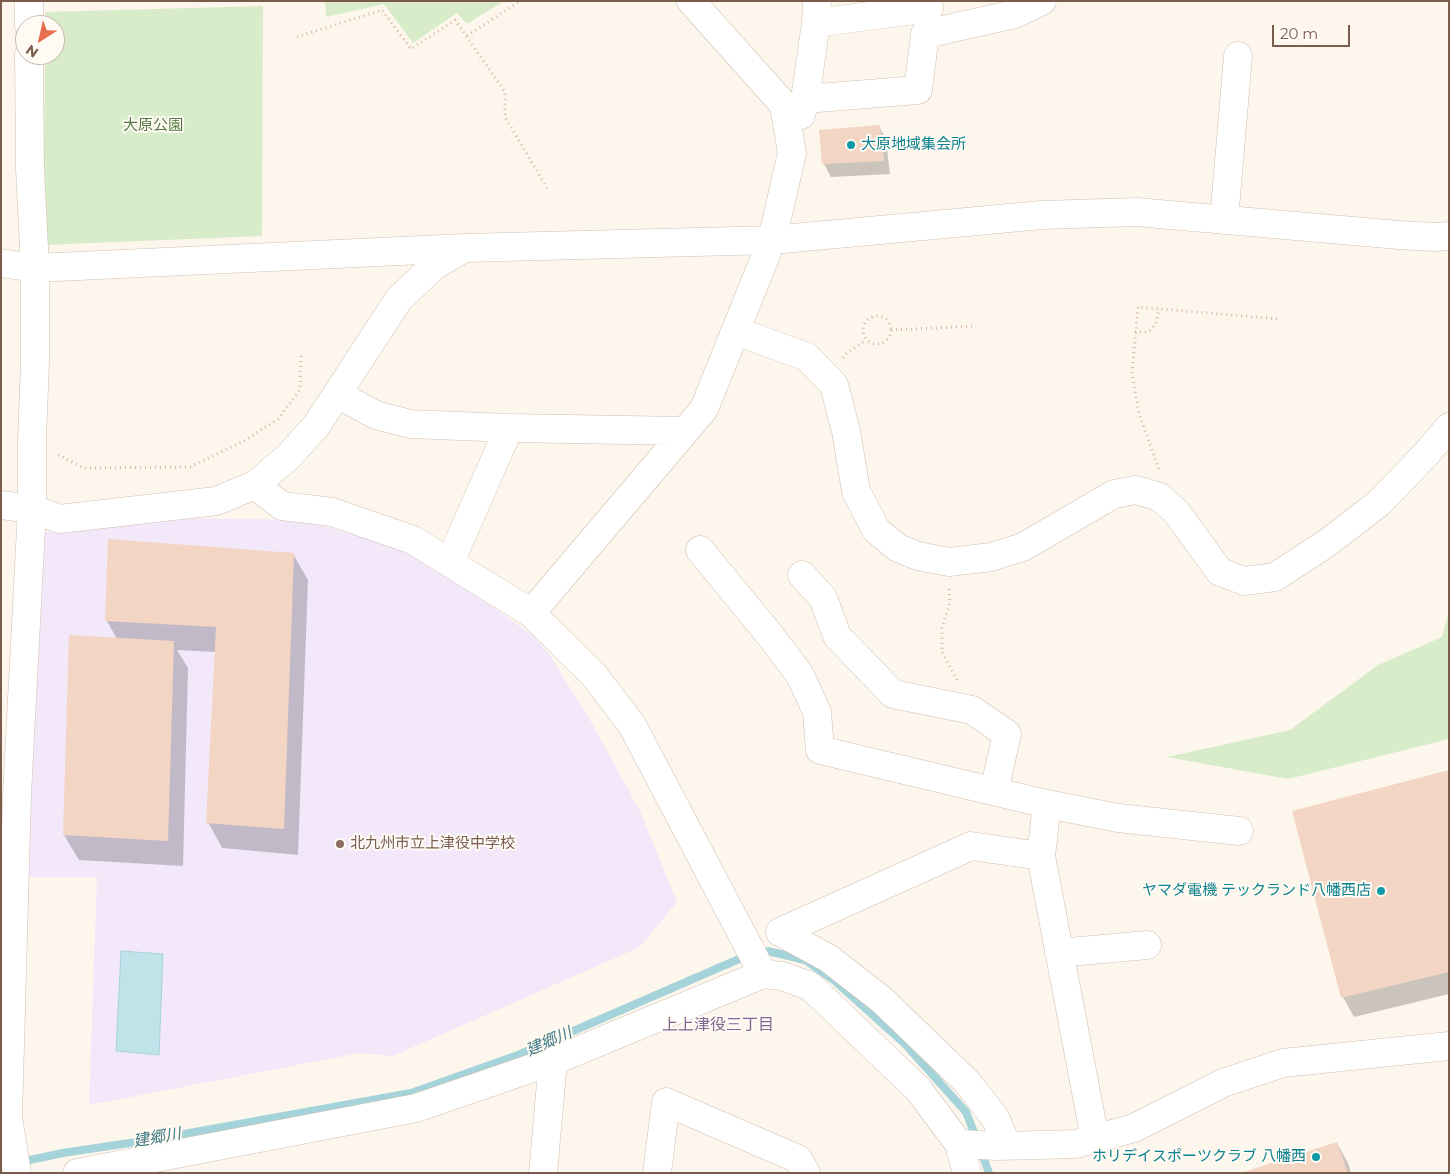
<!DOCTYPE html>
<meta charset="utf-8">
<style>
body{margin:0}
#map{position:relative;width:1450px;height:1174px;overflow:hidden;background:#fdf6ec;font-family:Montserrat,sans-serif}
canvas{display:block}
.frame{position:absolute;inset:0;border:2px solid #7a5c4d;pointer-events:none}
.north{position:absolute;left:15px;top:15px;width:50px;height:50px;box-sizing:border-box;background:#fffaf3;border:1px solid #cabbb1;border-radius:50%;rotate:215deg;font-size:14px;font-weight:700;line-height:20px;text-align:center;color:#7a5c4d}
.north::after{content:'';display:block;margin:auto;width:18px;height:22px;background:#e76f51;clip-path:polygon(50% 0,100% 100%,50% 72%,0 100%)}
.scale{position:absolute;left:1272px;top:25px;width:78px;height:22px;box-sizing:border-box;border:2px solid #7a5c4d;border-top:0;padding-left:6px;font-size:15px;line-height:18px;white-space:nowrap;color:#7a5c4d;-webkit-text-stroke:4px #fffaf3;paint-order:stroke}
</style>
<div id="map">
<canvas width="1450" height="1174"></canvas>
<div class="frame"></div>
<div class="north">N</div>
<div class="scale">20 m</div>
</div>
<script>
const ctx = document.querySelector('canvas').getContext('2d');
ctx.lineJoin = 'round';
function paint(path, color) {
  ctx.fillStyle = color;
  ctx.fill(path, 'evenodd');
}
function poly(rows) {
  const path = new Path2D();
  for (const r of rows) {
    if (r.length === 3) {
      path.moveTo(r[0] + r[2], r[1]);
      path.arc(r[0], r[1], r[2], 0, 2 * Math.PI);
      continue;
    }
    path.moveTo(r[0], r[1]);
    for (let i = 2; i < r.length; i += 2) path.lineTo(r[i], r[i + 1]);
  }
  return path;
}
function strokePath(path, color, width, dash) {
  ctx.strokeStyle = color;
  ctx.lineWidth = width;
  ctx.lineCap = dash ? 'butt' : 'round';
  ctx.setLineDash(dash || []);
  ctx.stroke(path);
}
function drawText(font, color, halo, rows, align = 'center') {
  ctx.font = font + ' Montserrat,"Noto Sans JP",sans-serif';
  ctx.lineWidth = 4;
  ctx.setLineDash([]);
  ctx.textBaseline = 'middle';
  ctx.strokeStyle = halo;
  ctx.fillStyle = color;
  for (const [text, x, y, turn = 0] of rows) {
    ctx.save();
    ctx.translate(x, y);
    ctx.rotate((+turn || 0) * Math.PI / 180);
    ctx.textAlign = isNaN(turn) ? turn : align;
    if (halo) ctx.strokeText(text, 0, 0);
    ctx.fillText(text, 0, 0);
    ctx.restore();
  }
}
paint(poly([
 [191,518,303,520,392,546,432,566,490,605,532,635,550,655,594,727,640,811,677,902,640,947,393,1056,360,1053,89,1105,97,877,27,877,33,534]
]), '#f3e8fa');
paint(poly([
 [325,1,504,1,467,24,457,13,413,43,384,4,326,17],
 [263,6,262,236,43,245,45,55,55,55,55,25,45,25,45,12],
 [1449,611,1449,739,1288,779,1167,757,1290,730,1378,665,1442,637]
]), '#d8ecc9');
const water = poly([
 [121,951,163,954,159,1055,116,1051,121,951]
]);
paint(water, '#bfe3e8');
strokePath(water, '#a5d3da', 1);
paint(poly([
 [879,126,886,139,890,174,831,177,824,164,820,131],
 [293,554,308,580,298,855,222,848,208,822,216,652,177,650,188,668,183,866,79,860,64,835,117,639,107,621],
 [1449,771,1449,994,1354,1017,1343,997],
 [1337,1143,1348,1163,1351,1173,1247,1173]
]), '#0003');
strokePath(poly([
 [981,1151,989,1173],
 [1,1166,63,1153,156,1139,411,1093,518,1055,739,959,768,951,805,960,835,981,905,1044,966,1112,977,1140]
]), '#a5d3da', 8);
paint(poly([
 [880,125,884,161,822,164,819,130],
 [108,539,294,553,284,829,206,823,216,627,105,621],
 [69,635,174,641,168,841,63,835],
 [1449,770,1449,972,1341,998,1292,811],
 [1337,1142,1348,1173,1244,1173,1244,1172]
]), '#f3d5c3');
const minor = poly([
 [29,1,29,25],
 [816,23,929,8],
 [805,99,918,90,925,34,1015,14,1042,1],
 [801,115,805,99,816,23,817,1],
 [1224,220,1238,56],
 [1,263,35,268,465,248,772,240,1042,215,1136,212,1399,235,1436,237,1449,236],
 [736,331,807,357,834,385,846,431,856,491,876,530,898,548,918,556,949,562,991,557,1023,547,1114,494,1136,490,1160,497,1177,513,1220,572,1244,581,1275,577,1327,543,1379,503,1427,453,1449,427],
 [337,394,376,415,410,424,509,428,685,431],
 [255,485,282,506,332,512,413,540,531,613,593,674,632,725,763,974],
 [1,505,32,509,60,519,216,501,255,485,288,457,316,426,399,299,434,266,461,250],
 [700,550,769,634,800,675,817,712,820,750,1047,804,1118,818,1239,831],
 [450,562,509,428],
 [802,575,823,598,837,636,893,694,972,710,1007,734,994,791],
 [531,613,704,409,772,240,792,153,784,105,691,1],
 [1047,804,1041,856,1095,1139],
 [1059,953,1147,945],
 [959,1144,998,1146,1076,1144,1134,1128,1223,1083,1283,1063,1449,1046],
 [1006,1145,996,1119,967,1082,882,1000,828,958,780,932,971,846,1041,856],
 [17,1173,8,1117,17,795,32,509,32,441,35,360,35,268,30,168,29,55],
 [77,1173,416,1108,553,1061,763,974,782,976,810,986,918,1089,959,1144,967,1173],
 [543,1173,553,1061],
 [657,1173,666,1102,798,1159,806,1173]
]);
strokePath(minor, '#d1beb0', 29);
strokePath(poly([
 [467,36,520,1],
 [297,37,382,10,411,49,455,20,505,92,505,117,547,188],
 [877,330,14],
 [891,330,976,326],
 [1135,332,1148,332,1156,324,1159,309],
 [843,358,847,353,866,340],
 [58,455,84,468,190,467,244,441,278,419,300,390,301,355],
 [1159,469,1139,414,1132,373,1138,307,1279,319],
 [949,589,950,603,942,628,942,652,957,680]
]), '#d9b8a5', 3, [1, 4]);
strokePath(minor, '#fff', 28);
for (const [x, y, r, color] of [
 [851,145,5,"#0f9aa8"],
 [340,844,5,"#8d6e63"],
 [1381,891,5,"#0f9aa8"],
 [1316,1157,5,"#0f9aa8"]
]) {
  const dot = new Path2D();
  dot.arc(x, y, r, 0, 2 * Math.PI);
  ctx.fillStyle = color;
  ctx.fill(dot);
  strokePath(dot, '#fffaf3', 2);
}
drawText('15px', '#537a41', '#fffaf3', [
 ["大原公園",153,126]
]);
drawText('15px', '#0d838f', '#fffaf3', [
 ["大原地域集会所",861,145,"left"],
 ["ヤマダ電機 テックランド八幡西店",1371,891],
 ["ホリデイスポーツクラブ 八幡西",1306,1157]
], 'right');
drawText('15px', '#785e54', '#fffaf3', [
 ["北九州市立上津役中学校",350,844]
], 'left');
drawText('16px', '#846695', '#fffaf3', [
 ["上上津役三丁目",718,1025]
]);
drawText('italic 16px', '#437c86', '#fffaf3', [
 ["建郷川",549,1042,-24],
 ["建郷川",157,1138,-10]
]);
</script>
